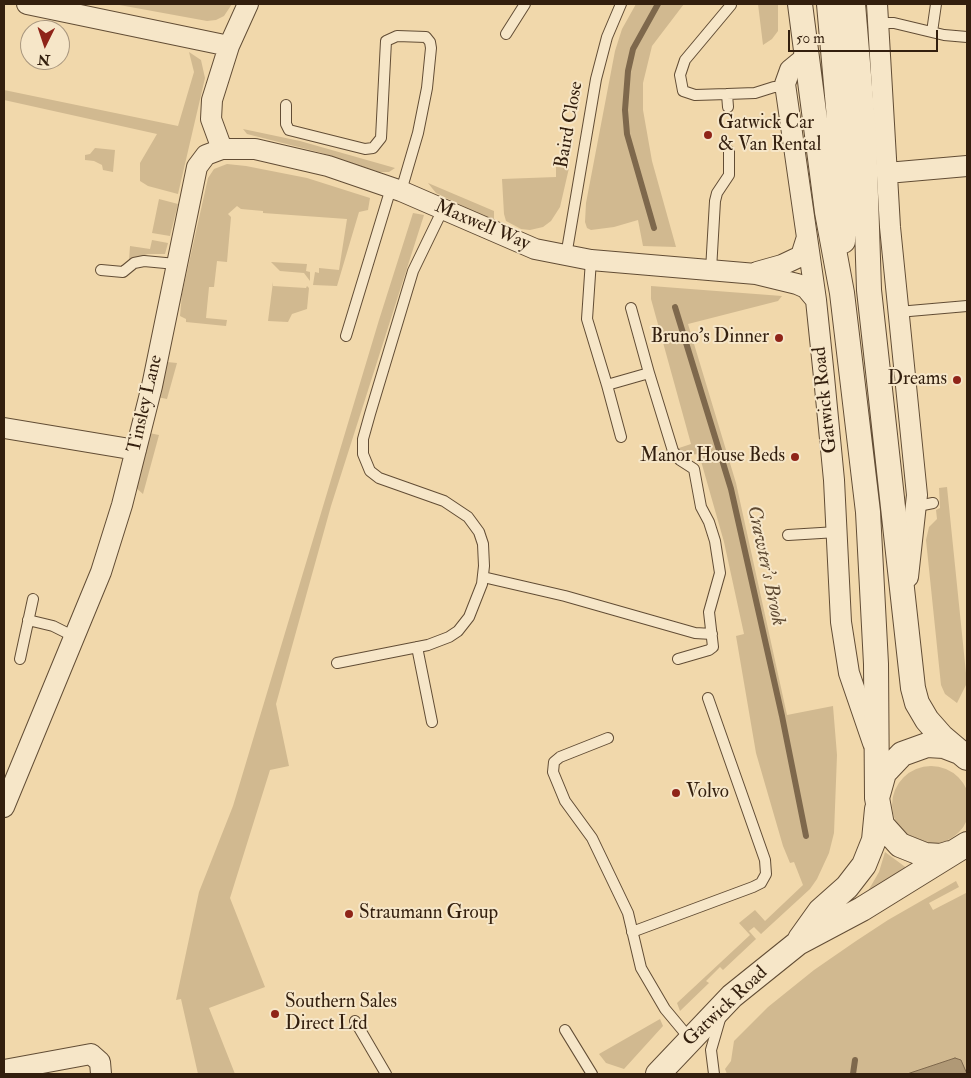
<!DOCTYPE html>
<style>
body{margin:0}
#map{position:relative;width:971px;height:1078px;overflow:hidden;background:#f1d8ab;font-family:"IM FELL Double Pica",serif}
canvas{display:block}
.frame{position:absolute;inset:0;border:5px solid #331f0e;pointer-events:none}
.north{position:absolute;left:20px;top:20px;width:50px;height:50px;box-sizing:border-box;background:#f6e6c8;border:1px solid #a8967e;border-radius:50%;rotate:184deg;font-size:14px;font-weight:700;line-height:20px;text-align:center;color:#331f0e}
.north::after{content:'';display:block;margin:auto;width:18px;height:22px;background:#8f2418;clip-path:polygon(50% 0,100% 100%,50% 72%,0 100%)}
.scale{position:absolute;left:788px;top:30px;width:150px;height:22px;box-sizing:border-box;border:2px solid #331f0e;border-top:0;padding-left:6px;font-size:15px;line-height:18px;white-space:nowrap;color:#331f0e;-webkit-text-stroke:4px #f6e6c8;paint-order:stroke}
</style>
<div id="map">
<canvas width="971" height="1078"></canvas>
<div class="frame"></div>
<div class="north">N</div>
<div class="scale">50 m</div>
</div>
<script>
const ctx = document.querySelector('canvas').getContext('2d');
ctx.lineJoin = 'round';
function paint(path, color) {
  ctx.fillStyle = color;
  ctx.fill(path, 'evenodd');
}
function poly(rows) {
  const path = new Path2D();
  for (const r of rows) {
    if (r.length === 3) {
      path.moveTo(r[0] + r[2], r[1]);
      path.arc(r[0], r[1], r[2], 0, 2 * Math.PI);
      continue;
    }
    path.moveTo(r[0], r[1]);
    for (let i = 2; i < r.length; i += 2) path.lineTo(r[i], r[i + 1]);
  }
  return path;
}
function strokePath(path, color, width, dash) {
  ctx.strokeStyle = color;
  ctx.lineWidth = width;
  ctx.lineCap = dash ? 'butt' : 'round';
  ctx.setLineDash(dash || []);
  ctx.stroke(path);
}
function drawText(font, color, halo, rows, align = 'center') {
  ctx.font = font + ' "IM FELL Double Pica",serif';
  ctx.lineWidth = 4;
  ctx.setLineDash([]);
  ctx.textBaseline = 'middle';
  ctx.strokeStyle = halo;
  ctx.fillStyle = color;
  for (const [text, x, y, turn = 0] of rows) {
    ctx.save();
    ctx.translate(x, y);
    ctx.rotate((+turn || 0) * Math.PI / 180);
    ctx.textAlign = isNaN(turn) ? turn : align;
    if (halo) ctx.strokeText(text, 0, 0);
    ctx.fillText(text, 0, 0);
    ctx.restore();
  }
}
paint(poly([
 [114,4,232,4,224,16,216,20,207,21],
 [636,4,684,4,652,46,643,83,643,110,652,161,676,247,643,246,638,220,614,227,591,230,587,228,585,222,586,203,615,51,622,29],
 [758,4,778,4,778,31,772,39,763,45],
 [189,52,201,60,205,78,178,194,148,186,140,181,140,163,157,134,4,100,4,90,178,126,194,72],
 [243,129,300,141,395,168,389,172,379,172,322,153,247,134],
 [95,148,115,150,113,172,103,170,102,165,94,161,85,160,85,155,90,154],
 [227,164,246,166,307,178,370,198,368,210,359,212,337,286,313,285,315,272,319,273,319,268,339,270,347,219,263,213,263,211,241,209,237,206,228,214,231,217,227,262,217,261,214,287,209,287,206,318,227,320,226,326,186,322,186,319,180,316,182,294,208,178,214,169],
 [556,167,569,168,560,207,551,221,543,227,530,230,521,229,506,221,504,214,502,179,556,177],
 [428,183,494,211,494,221,436,193],
 [159,199,178,204,170,236,152,233],
 [413,213,424,215,331,506,276,704,289,766,270,770,230,898,265,987,209,1008,235,1074,198,1074,181,999,176,1000,199,892,233,806,379,320],
 [152,240,168,243,165,254,148,254,129,260,130,246,150,249],
 [271,262,307,264,306,271,310,272,310,281,304,273,280,271],
 [273,282,273,286,306,288,307,286,309,288,307,309,292,314,288,322,268,321],
 [651,286,782,296,778,301,688,324,736,483,787,715,833,706,837,755,834,833,829,853,817,879,810,889,761,934,754,927,749,931,756,939,723,970,720,967,706,981,709,983,680,1011,677,1003,750,935,739,923,755,910,765,921,803,885,794,862,790,863,783,846,756,753,736,636,744,634,724,542,699,454,687,455,679,450,679,448,691,444,651,299],
 [167,362,177,363,167,399,157,397],
 [149,433,159,435,143,494,135,487],
 [947,487,967,683,957,703,945,694,941,685,926,540,929,527,937,519,936,510,940,508,939,488],
 [931,805,39],
 [885,852,908,869,868,891,879,872],
 [956,881,959,887,929,903,933,910,966,893,967,1074,727,1074,725,1069,731,1061,734,1041,768,1007,814,970,856,941,888,920],
 [660,1019,663,1026,624,1069,606,1063,599,1054]
]), '#d1b990');
const water = poly([
 [955,1058,961,1060,967,1074,907,1074,955,1058]
]);
paint(water, '#b09976');
strokePath(water, '#7e684c', 1);
strokePath(poly([
 [654,228,627,134,625,110,628,71,633,49,658,4],
 [675,307,731,489,782,716,806,836],
 [853,1074,855,1060]
]), '#7e684c', 6);
const service = poly([
 [731,5,685,60,680,75,683,91,695,95,727,94,755,93,774,87,786,87],
 [880,23,894,23,944,35,967,37],
 [932,32,936,4],
 [506,34,525,4],
 [727,94,728,107],
 [286,105,286,124,289,130,365,149,373,148,381,138,386,41,397,36,426,37,430,42,431,48,427,88,418,133,401,191],
 [566,256,596,79,607,37,621,4],
 [591,260,587,319,607,385,649,373,673,451,680,460,694,469,701,507,709,522,715,541,720,573,709,612,713,647,709,650,678,659],
 [101,270,123,272,134,263,144,261,176,264],
 [711,270,715,201,717,193,729,175,729,151],
 [631,308,649,373],
 [898,312,967,306],
 [346,336,391,188],
 [607,385,621,437],
 [918,506,933,503],
 [788,535,837,532],
 [483,577,565,596,695,633,712,634],
 [28,620,53,626,75,637],
 [417,647,432,722],
 [20,659,33,599],
 [337,663,428,645,449,637,458,631,469,617,482,584,484,566,483,544,479,532,468,517,444,501,379,478,370,471,363,454,363,439,370,414,413,271,443,209],
 [608,738,560,757,554,762,553,772,565,801,592,838,628,913,641,968,665,1009,690,1039],
 [632,932,753,887,761,883,766,874,765,860,708,698],
 [355,1021,386,1074],
 [565,1030,592,1074],
 [714,1074,711,1050,720,1019]
]);
const minor = poly([
 [27,4,229,46],
 [877,4,890,227,917,495,908,577],
 [807,56,790,70,785,84,816,300,824,377,834,480,841,622,849,673,873,743],
 [222,149,255,149,328,166,401,191,535,249,591,260,756,274,797,284,806,288,816,300],
 [887,173,967,166],
 [757,272,782,265,801,256,807,237],
 [4,428,136,450],
 [4,807,101,572,122,505,152,386,197,167,206,155,222,149,211,119,212,100,229,46,248,4],
 [4,1070,91,1054,100,1062,101,1074]
]);
const tertiary = poly([
 [800,4,827,212,842,293,868,512,876,664,877,798],
 [829,4,845,187,843,241],
 [853,4,864,135,869,290,913,688,917,703,927,720,942,737,967,758],
 [950,853,941,856,925,855,900,845,882,825,877,798,884,773,902,754,927,745,944,746,957,751],
 [800,939,820,911,847,887,864,865,874,840,877,809],
 [658,1074,732,996,798,943,862,909,967,844]
]);
strokePath(service, '#624d35', 12);
strokePath(minor, '#624d35', 22);
strokePath(tertiary, '#624d35', 26);
strokePath(service, '#f6e6c8', 10);
strokePath(minor, '#f6e6c8', 20);
strokePath(tertiary, '#f6e6c8', 24);
for (const [x, y, r, color] of [
 [708,135,5,"#8f2418"],
 [779,338,5,"#8f2418"],
 [957,380,5,"#8f2418"],
 [795,457,5,"#8f2418"],
 [676,793,5,"#8f2418"],
 [349,914,5,"#8f2418"],
 [275,1014,5,"#8f2418"]
]) {
  const dot = new Path2D();
  dot.arc(x, y, r, 0, 2 * Math.PI);
  ctx.fillStyle = color;
  ctx.fill(dot);
  strokePath(dot, '#f6e6c8', 2);
}
drawText('19px', '#331f0e', '#f6e6c8', [
 ["Gatwick Car",718,124],
 ["& Van Rental",718,146],
 ["Bruno's Dinner",769,338,"right"],
 ["Dreams",947,380,"right"],
 ["Manor House Beds",785,457,"right"],
 ["Volvo",686,793],
 ["Straumann Group",359,914],
 ["Southern Sales",285,1003],
 ["Direct Ltd",285,1025]
], 'left');
drawText('19px', '#331f0e', '#f6e6c8', [
 ["Baird Close",570,125,-80],
 ["Maxwell Way",482,226,23],
 ["Gatwick Road",826,400,-96],
 ["Tinsley Lane",146,404,-77],
 ["Gatwick Road",726,1007,-43]
]);
drawText('italic 20px', '#5f4a32', '#f6e6c8', [
 ["Crawter's Brook",765,566,78]
]);
</script>
